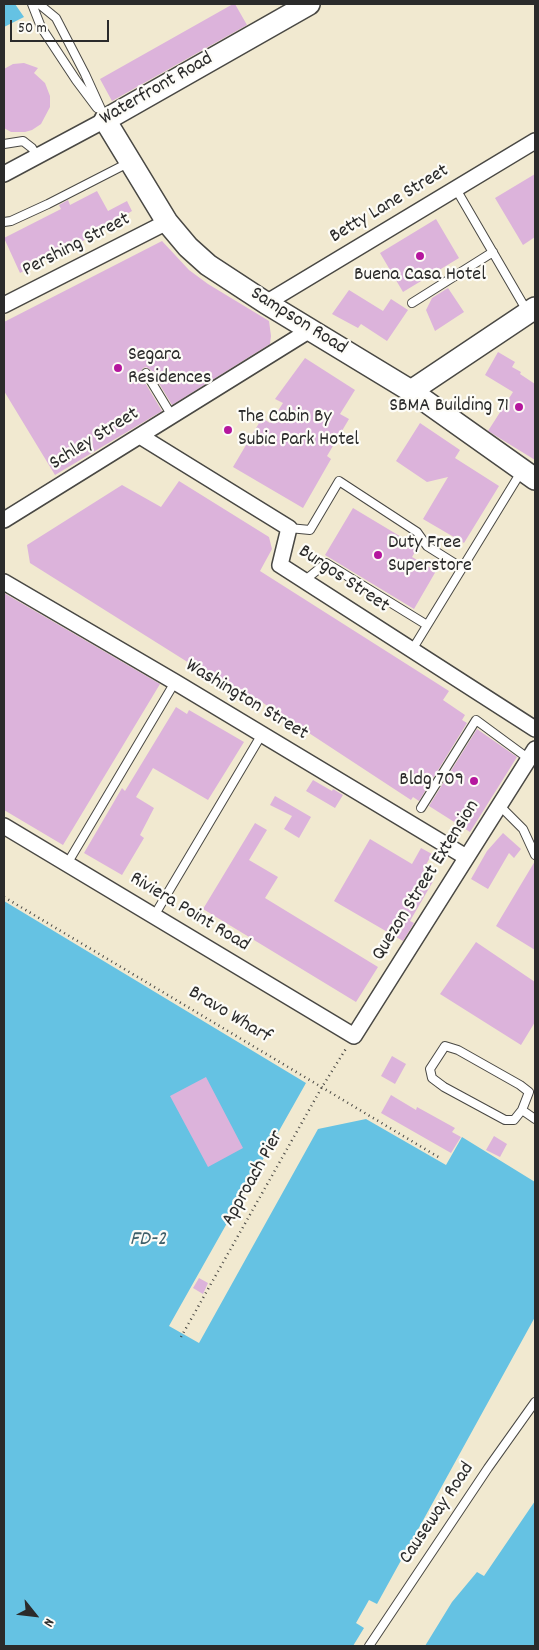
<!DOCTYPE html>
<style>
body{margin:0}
#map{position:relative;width:539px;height:1650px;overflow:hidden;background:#f1e9d0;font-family:Dekko,sans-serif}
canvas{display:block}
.frame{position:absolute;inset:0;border:5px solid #2b2b2b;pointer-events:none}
.north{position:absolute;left:10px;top:1590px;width:50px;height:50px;-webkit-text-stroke:4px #fdfcf7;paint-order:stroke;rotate:119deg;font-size:14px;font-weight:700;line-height:20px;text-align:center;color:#2b2b2b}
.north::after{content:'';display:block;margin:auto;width:18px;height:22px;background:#2b2b2b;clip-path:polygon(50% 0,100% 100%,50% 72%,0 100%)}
.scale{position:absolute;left:10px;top:20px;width:99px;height:22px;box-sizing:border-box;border:2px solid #2b2b2b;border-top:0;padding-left:6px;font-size:15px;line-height:18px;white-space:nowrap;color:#2b2b2b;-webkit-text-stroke:4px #fdfcf7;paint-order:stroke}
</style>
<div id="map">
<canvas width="539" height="1650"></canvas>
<div class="frame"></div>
<div class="north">N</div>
<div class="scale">50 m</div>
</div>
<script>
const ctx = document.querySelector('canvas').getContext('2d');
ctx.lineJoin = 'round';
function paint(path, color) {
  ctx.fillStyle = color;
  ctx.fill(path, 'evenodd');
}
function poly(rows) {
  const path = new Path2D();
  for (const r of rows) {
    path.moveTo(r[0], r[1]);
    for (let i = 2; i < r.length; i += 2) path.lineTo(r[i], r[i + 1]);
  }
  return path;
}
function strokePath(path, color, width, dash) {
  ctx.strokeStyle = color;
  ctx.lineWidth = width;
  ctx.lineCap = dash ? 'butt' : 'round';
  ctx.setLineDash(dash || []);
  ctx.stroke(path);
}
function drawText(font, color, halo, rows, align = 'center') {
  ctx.font = font + ' Dekko,sans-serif';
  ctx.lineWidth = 4.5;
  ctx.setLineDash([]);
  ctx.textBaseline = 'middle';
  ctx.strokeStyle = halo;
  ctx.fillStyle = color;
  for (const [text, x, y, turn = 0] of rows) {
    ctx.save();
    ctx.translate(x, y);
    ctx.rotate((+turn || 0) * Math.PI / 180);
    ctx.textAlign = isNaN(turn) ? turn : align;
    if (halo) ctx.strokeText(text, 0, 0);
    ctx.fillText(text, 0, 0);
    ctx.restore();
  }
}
paint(poly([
 [4,4,15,4,24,17,4,27],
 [4,901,306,1083,169,1326,199,1343,318,1129,366,1119,446,1165,462,1137,535,1182,535,1317,377,1604,369,1600,356,1623,364,1628,353,1646,4,1646],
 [535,1501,535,1646,425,1646,452,1602,477,1572,484,1576]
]), '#65c2e3');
paint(poly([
 [233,4,235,4,247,25,112,101,100,79],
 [24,63,38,68,34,73,45,83,50,96,50,107,41,124,32,130,25,132,11,132,4,128,4,69,13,64],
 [535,174,535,237,523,245,495,198],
 [97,191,108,211,127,201,132,211,113,222,114,225,20,273,4,238,61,209,59,205,68,200,70,205],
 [436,219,459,258,403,292,380,253],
 [162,241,189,270,208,284,269,321,271,336,270,344,172,405,151,370,146,367,143,368,140,373,141,376,162,411,55,475,4,391,4,322],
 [448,288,464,312,435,331,426,310,432,298],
 [349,290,383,311,391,299,408,310,387,341,361,324,358,328,332,314],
 [498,352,515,362,512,367,521,372,520,374,535,384,535,460,488,431,513,392,485,375],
 [305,358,355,390,340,414,349,419,327,456,331,459,303,508,233,467,262,418,270,423,283,403,275,399],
 [420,423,460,450,455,458,499,486,464,543,423,519,448,477,427,482,396,461],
 [179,481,269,537,272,549,260,571,449,691,443,700,465,715,462,720,467,723,419,801,413,797,411,800,254,697,240,695,30,563,27,545,122,485,161,507],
 [353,508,418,547,412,557,436,571,414,609,325,555],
 [4,593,160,684,63,845,4,810],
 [176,707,187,714,189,710,244,742,208,800,153,768,136,797,154,808,140,835,144,838,122,875,84,853,122,788,125,791],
 [477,729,517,757,470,832,429,806],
 [313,780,332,791,333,789,343,795,335,808,306,791],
 [275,796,311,817,299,838,284,829,292,816,270,805],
 [255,823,267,830,249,860,278,877,265,898,378,967,356,1002,203,909],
 [503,833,521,849,514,858,509,853,488,889,471,879,487,851],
 [370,839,412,864,421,848,432,854,423,870,435,878,410,921,414,923,403,941,334,901],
 [535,861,535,950,496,926],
 [476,942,535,982,535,1022,521,1045,440,994],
 [392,1056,406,1064,395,1084,381,1076],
 [206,1077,243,1148,208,1167,170,1096],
 [391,1095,416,1110,417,1107,455,1128,452,1132,461,1137,451,1153,381,1113],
 [494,1136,507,1144,500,1157,486,1150],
 [199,1278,208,1283,203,1294,193,1288]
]), '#dcb3db');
const lane = poly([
 [32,4,41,27,76,80,97,108],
 [39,4,56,18,85,74,105,118],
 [4,144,23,141,32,148,37,156],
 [456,189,527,311],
 [4,222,11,221,48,204,128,163],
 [412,303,493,252],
 [146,373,172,416],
 [289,528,310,530,339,481,417,532,427,546,462,568],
 [304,581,326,563,427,625],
 [412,650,521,472],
 [499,805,523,829,535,855],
 [421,808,476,720,529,759],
 [67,864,175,682],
 [154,916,262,734],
 [522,1110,514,1120,505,1120,444,1087,432,1078,430,1069,445,1046,458,1050,520,1085,529,1092,522,1110,535,1119],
 [369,1646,488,1468,535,1402]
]);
const street = poly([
 [4,174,105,120],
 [266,303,535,141],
 [4,305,167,222],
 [140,436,289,528,280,565,535,729],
 [4,520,310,330],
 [4,582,175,682,466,857],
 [4,826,354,1036,535,749]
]);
const secondary = poly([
 [309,4,105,120,167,222,188,247,208,265,266,303,411,391,535,479],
 [411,391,535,308]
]);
strokePath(lane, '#494844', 10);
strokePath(street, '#494844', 18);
strokePath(secondary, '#494844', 24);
strokePath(poly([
 [4,897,440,1158],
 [181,1337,322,1087,347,1047]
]), '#494844', 2.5, [1, 4]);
strokePath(lane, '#fff', 8);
strokePath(street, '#fff', 15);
strokePath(secondary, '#fff', 21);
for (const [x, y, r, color] of [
 [420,256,5,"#b5179e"],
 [118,368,5,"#b5179e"],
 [519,407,5,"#b5179e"],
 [228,430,5,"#b5179e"],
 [378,555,5,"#b5179e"],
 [474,781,5,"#b5179e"]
]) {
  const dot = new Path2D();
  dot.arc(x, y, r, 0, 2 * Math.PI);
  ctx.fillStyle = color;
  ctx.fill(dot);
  strokePath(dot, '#fdfcf7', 2);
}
drawText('20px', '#2b2b2b', '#fdfcf7', [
 ["Waterfront Road",157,90,-30],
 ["Betty Lane Street",390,205,-31],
 ["Pershing Street",77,246,-27],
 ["Sampson Road",298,322,32],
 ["Schley Street",95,440,-32],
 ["Burgos Street",343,580,34],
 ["Washington Street",246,701,31],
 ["Quezon Street Extension",427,881,-58],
 ["Riviera Point Road",189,913,31],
 ["Bravo Wharf",229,1016,31],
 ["Approach Pier",254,1179,-61],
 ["Causeway Road",438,1514,-56]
]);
drawText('20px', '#2b2b2b', '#fdfcf7', [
 ["Buena Casa Hotel",420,276,"center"],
 ["Segara",128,356],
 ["Residences",128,379],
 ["SBMA Building 71",509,407,"right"],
 ["The Cabin By",238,418],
 ["Subic Park Hotel",238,441],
 ["Duty Free",388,544],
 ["Superstore",388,567],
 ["Bldg 709",464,781,"right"]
], 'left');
drawText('italic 21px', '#3f606b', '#fdfcf7', [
 ["FD-2",148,1241]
]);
</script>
